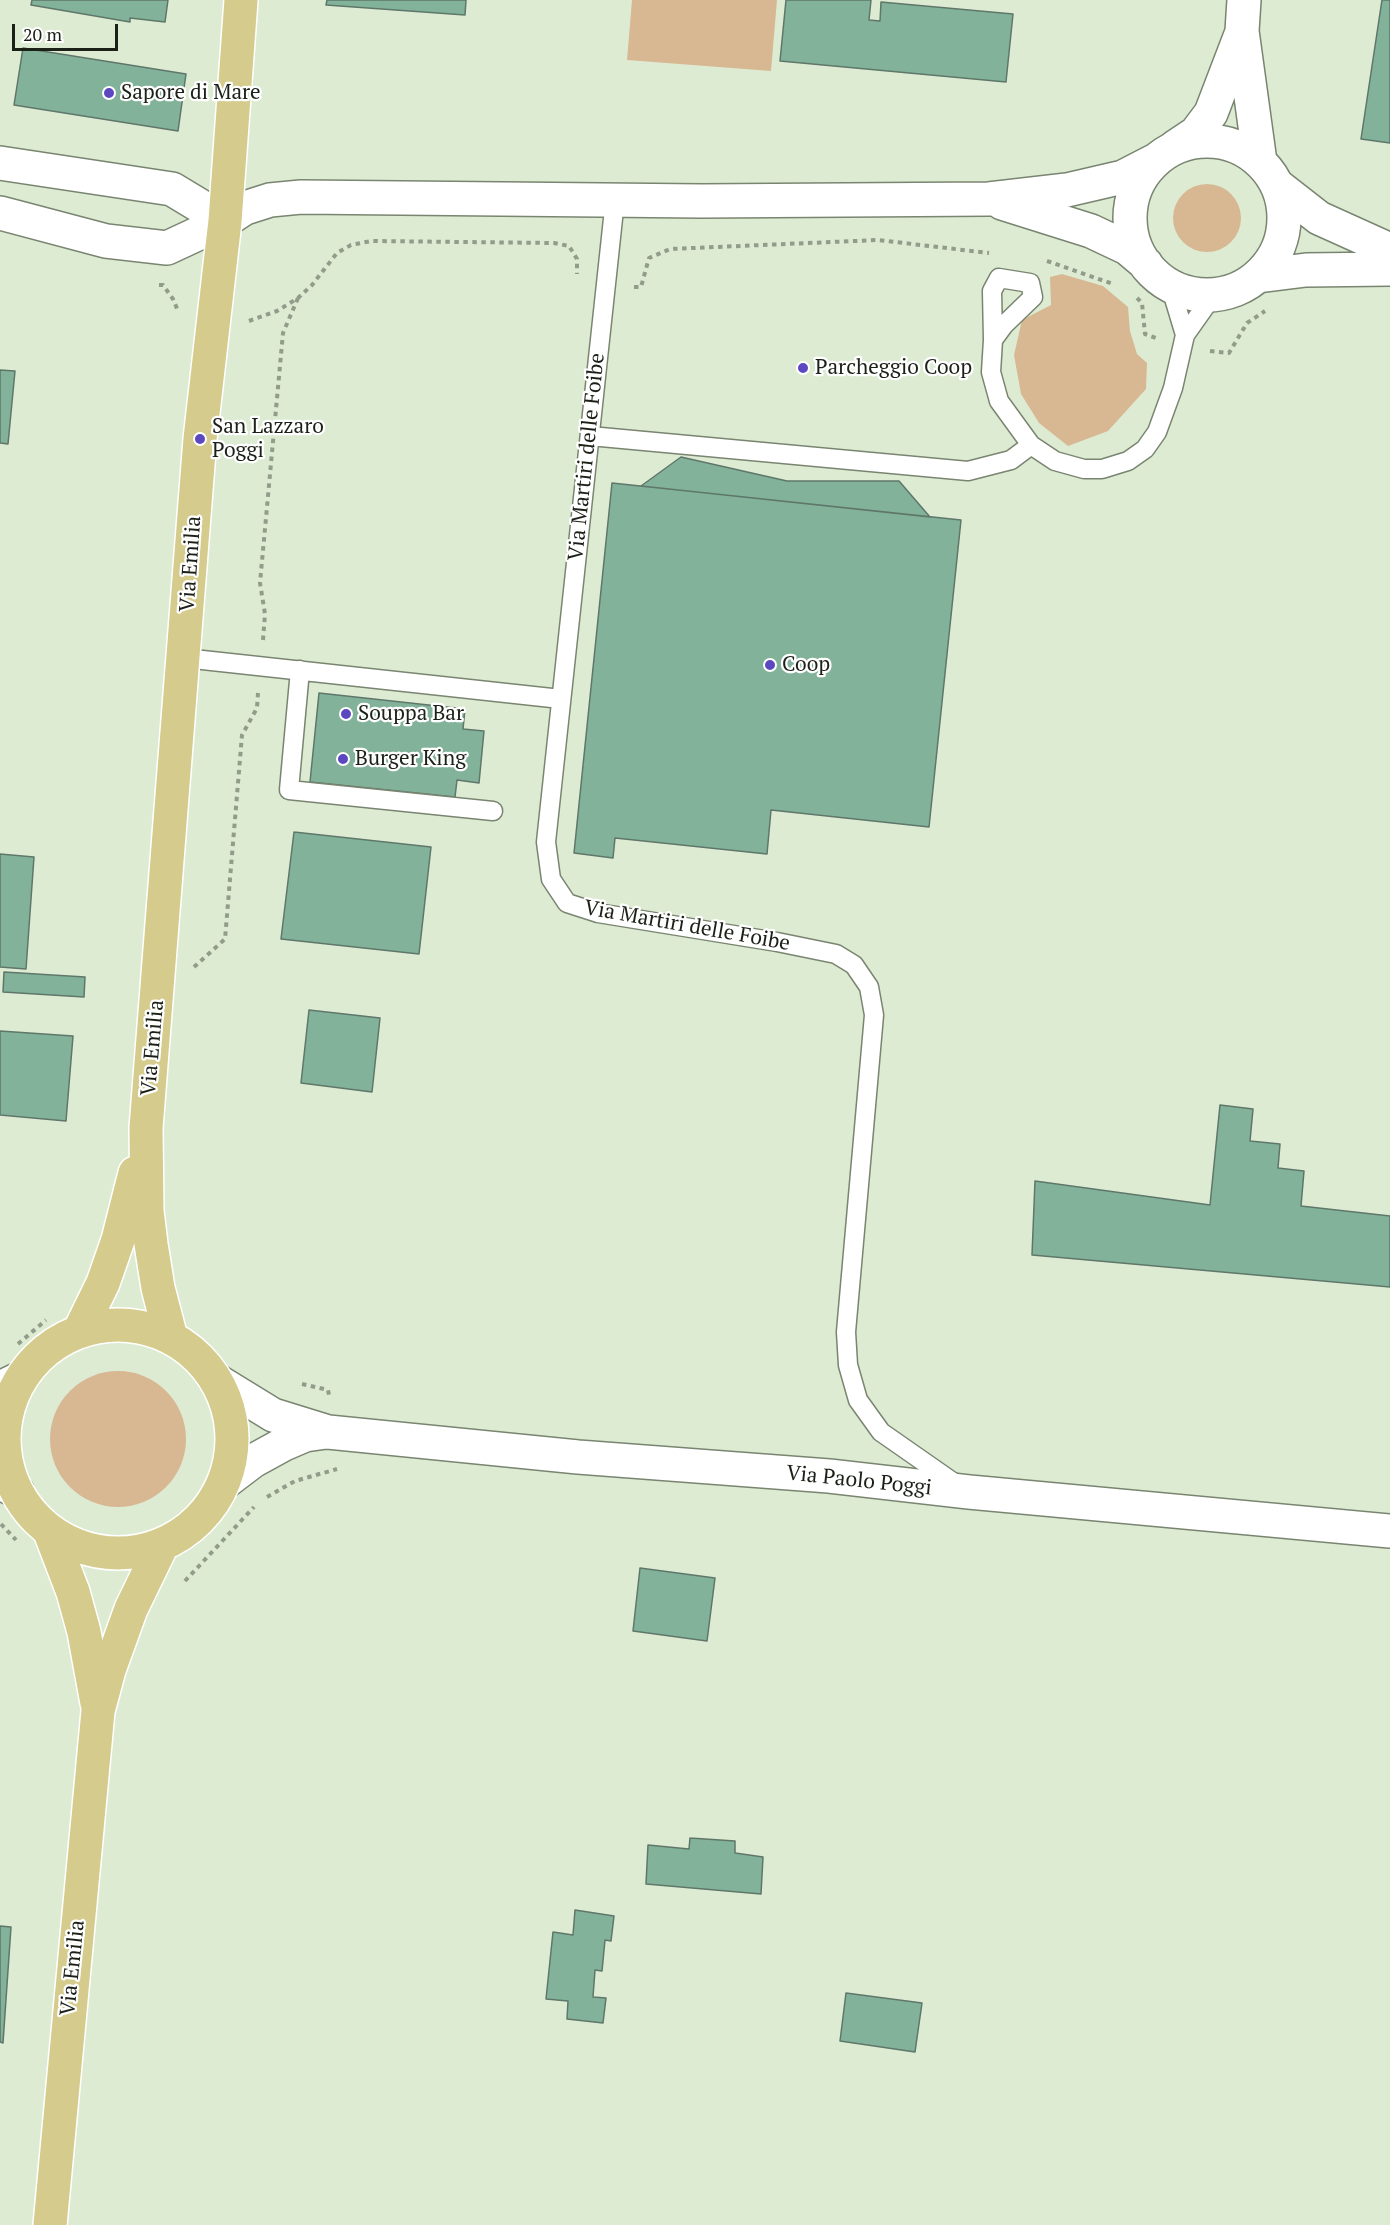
<!DOCTYPE html>
<style>
body{margin:0}
#map{position:relative;width:1390px;height:2225px;overflow:hidden;background:#ddebd3;font-family:"PT Serif",serif}
canvas{display:block}
.scale{position:absolute;left:12px;top:24px;width:106px;height:27px;box-sizing:border-box;border:3px solid #1c2118;border-top:0;padding-left:8px;font-size:18px;line-height:21px;white-space:nowrap;color:#1c2118;-webkit-text-stroke:4px #fff;paint-order:stroke}
</style>
<div id="map">
<canvas width="1390" height="2225"></canvas>
<div class="scale">20 m</div>
</div>
<script>
const ctx = document.querySelector('canvas').getContext('2d');
ctx.lineJoin = 'round';
function paint(path, color) {
  ctx.fillStyle = color;
  ctx.fill(path, 'evenodd');
}
function poly(rows) {
  const path = new Path2D();
  for (const r of rows) {
    if (r.length === 3) {
      path.moveTo(r[0] + r[2], r[1]);
      path.arc(r[0], r[1], r[2], 0, 2 * Math.PI);
      continue;
    }
    path.moveTo(r[0], r[1]);
    for (let i = 2; i < r.length; i += 2) path.lineTo(r[i], r[i + 1]);
  }
  return path;
}
function strokePath(path, color, width, dash) {
  ctx.strokeStyle = color;
  ctx.lineWidth = width;
  ctx.lineCap = dash ? 'butt' : 'round';
  ctx.setLineDash(dash || []);
  ctx.stroke(path);
}
function drawText(font, color, halo, rows, align = 'center') {
  ctx.font = font + ' "PT Serif",serif';
  ctx.lineWidth = 4.5;
  ctx.setLineDash([]);
  ctx.textBaseline = 'middle';
  ctx.strokeStyle = halo;
  ctx.fillStyle = color;
  for (const [text, x, y, turn = 0] of rows) {
    ctx.save();
    ctx.translate(x, y);
    ctx.rotate((+turn || 0) * Math.PI / 180);
    ctx.textAlign = isNaN(turn) ? turn : align;
    if (halo) ctx.strokeText(text, 0, 0);
    ctx.fillText(text, 0, 0);
    ctx.restore();
  }
}
paint(poly([
 [632,0,777,0,771,71,627,60],
 [1207,218,34],
 [1062,274,1103,286,1128,307,1130,331,1137,354,1147,363,1146,389,1108,431,1068,446,1039,423,1021,394,1014,355,1022,320,1051,305,1050,277],
 [118,1439,68]
]), '#d8b893');
const building = poly([
 [32,0,168,0,165,22,130,18,130,22,31,5,32,0],
 [327,0,466,0,465,15,326,5,327,0],
 [786,0,871,0,869,20,880,21,881,2,1013,14,1006,82,780,61,786,0],
 [1382,0,1390,0,1390,143,1361,139,1382,0],
 [23,48,186,74,178,131,14,105,23,48],
 [0,370,15,371,8,444,0,443,0,370],
 [681,457,787,481,899,481,930,517,641,486,681,457],
 [612,483,961,520,929,827,771,810,767,854,615,838,613,858,574,853,612,483],
 [319,693,465,709,463,729,484,731,479,783,457,780,455,797,310,782,319,693],
 [294,832,431,847,419,954,281,939,294,832],
 [0,854,34,857,26,969,0,967,0,854],
 [4,972,85,977,84,997,3,992,4,972],
 [309,1010,380,1018,372,1092,301,1083,309,1010],
 [0,1031,73,1036,66,1121,0,1115,0,1031],
 [1220,1105,1253,1109,1250,1141,1280,1144,1278,1168,1304,1171,1301,1206,1390,1216,1390,1287,1032,1255,1035,1181,1210,1205,1220,1105],
 [640,1568,715,1578,707,1641,633,1631,640,1568],
 [690,1838,735,1841,735,1853,763,1857,761,1894,646,1884,648,1845,689,1849,690,1838],
 [575,1910,614,1916,611,1941,605,1940,602,1971,595,1970,593,1997,606,1998,603,2023,567,2019,568,2001,546,1999,553,1932,573,1935,575,1910],
 [0,1926,11,1927,3,2043,0,2042,0,1926],
 [846,1993,922,2003,915,2052,840,2041,846,1993]
]);
paint(building, '#82b39a');
strokePath(building, '#5f776a', 1.5);
const lane = poly([
 [615,200,546,842,551,879,567,903,598,913,777,942,836,954,854,965,869,987,874,1015,846,1332,848,1365,858,1400,881,1432,957,1485],
 [1170,285,1185,335,1214,294],
 [993,340,992,291,999,278,1030,283,1033,297,1004,325,993,340,991,372,999,401,1031,445,1055,461,1084,469,1102,469,1128,461,1145,449,1157,432,1173,388,1185,335],
 [590,436,968,471,1011,460,1031,445],
 [184,658,561,699],
 [300,670,289,790,493,811]
]);
const street = poly([
 [1244,0,1242,31,1260,162],
 [1207,218,77],
 [1175,147,1196,133,1211,113,1242,32],
 [0,163,172,189,225,221],
 [1278,186,1319,218,1390,250],
 [1002,203,1091,231,1127,248,1146,264],
 [0,213,106,241,167,248,225,221,245,208,270,200,301,197,702,201,989,199,1067,190,1123,177,1156,160],
 [1258,276,1306,270,1390,269]
]);
const secondary = poly([
 [216,1380,273,1415,328,1432,578,1457,829,1476,969,1492,1390,1531],
 [0,1388,21,1378],
 [0,1483,17,1491],
 [224,1483,253,1461,284,1444,305,1435,326,1432]
]);
const primary = poly([
 [118,1439,114],
 [79,1332,103,1283,118,1240,135,1173],
 [171,1338,158,1288,151,1244,147,1211,146,1128,200,439,225,221,241,0],
 [50,1532,73,1592,84,1632,97,1703],
 [50,2225,98,1711,109,1670,131,1609,162,1545]
]);
strokePath(lane, '#798570', 21);
strokePath(street, '#798570', 36);
strokePath(secondary, '#798570', 36);
strokePath(primary, '#fff', 36);
strokePath(poly([
 [1047,261,1113,284],
 [159,285,163,285,173,299,178,311],
 [634,287,641,287,649,258,670,249,878,240,989,253],
 [1137,298,1142,303,1145,334,1156,338],
 [249,321,277,311,298,298,312,285,337,253,351,245,371,241,554,243,569,246,577,259,577,274],
 [1210,351,1229,353,1247,323,1265,311],
 [263,640,265,614,260,583,283,333,298,298],
 [194,967,225,939,242,735,257,708,258,693],
 [18,1344,46,1320],
 [302,1384,328,1390,329,1395],
 [267,1497,295,1481,337,1469],
 [1,1524,16,1540],
 [185,1581,254,1507]
]), '#929c8a', 4, [4.5, 4.5]);
strokePath(lane, '#fff', 18);
strokePath(street, '#fff', 33);
strokePath(secondary, '#fff', 33);
strokePath(primary, '#d4cb8c', 33);
for (const [x, y, r, color] of [
 [109,93,6,"#5b48c0"],
 [803,368,6,"#5b48c0"],
 [200,439,6,"#5b48c0"],
 [770,665,6,"#5b48c0"],
 [346,714,6,"#5b48c0"],
 [343,759,6,"#5b48c0"]
]) {
  const dot = new Path2D();
  dot.arc(x, y, r, 0, 2 * Math.PI);
  ctx.fillStyle = color;
  ctx.fill(dot);
  strokePath(dot, '#fff', 2);
}
drawText('21px', '#1c2118', '#fff', [
 ["Sapore di Mare",121,93],
 ["Parcheggio Coop",815,368],
 ["San Lazzaro",212,427],
 ["Poggi",212,451],
 ["Coop",782,665],
 ["Souppa Bar",358,714],
 ["Burger King",355,759]
], 'left');
drawText('21px', '#1c2118', '#fff', [
 ["Via Martiri delle Foibe",587,457,-84],
 ["Via Emilia",191,564,-86],
 ["Via Martiri delle Foibe",687,926,10],
 ["Via Emilia",153,1048,-85],
 ["Via Paolo Poggi",859,1481,6],
 ["Via Emilia",73,1968,-84]
]);
</script>
